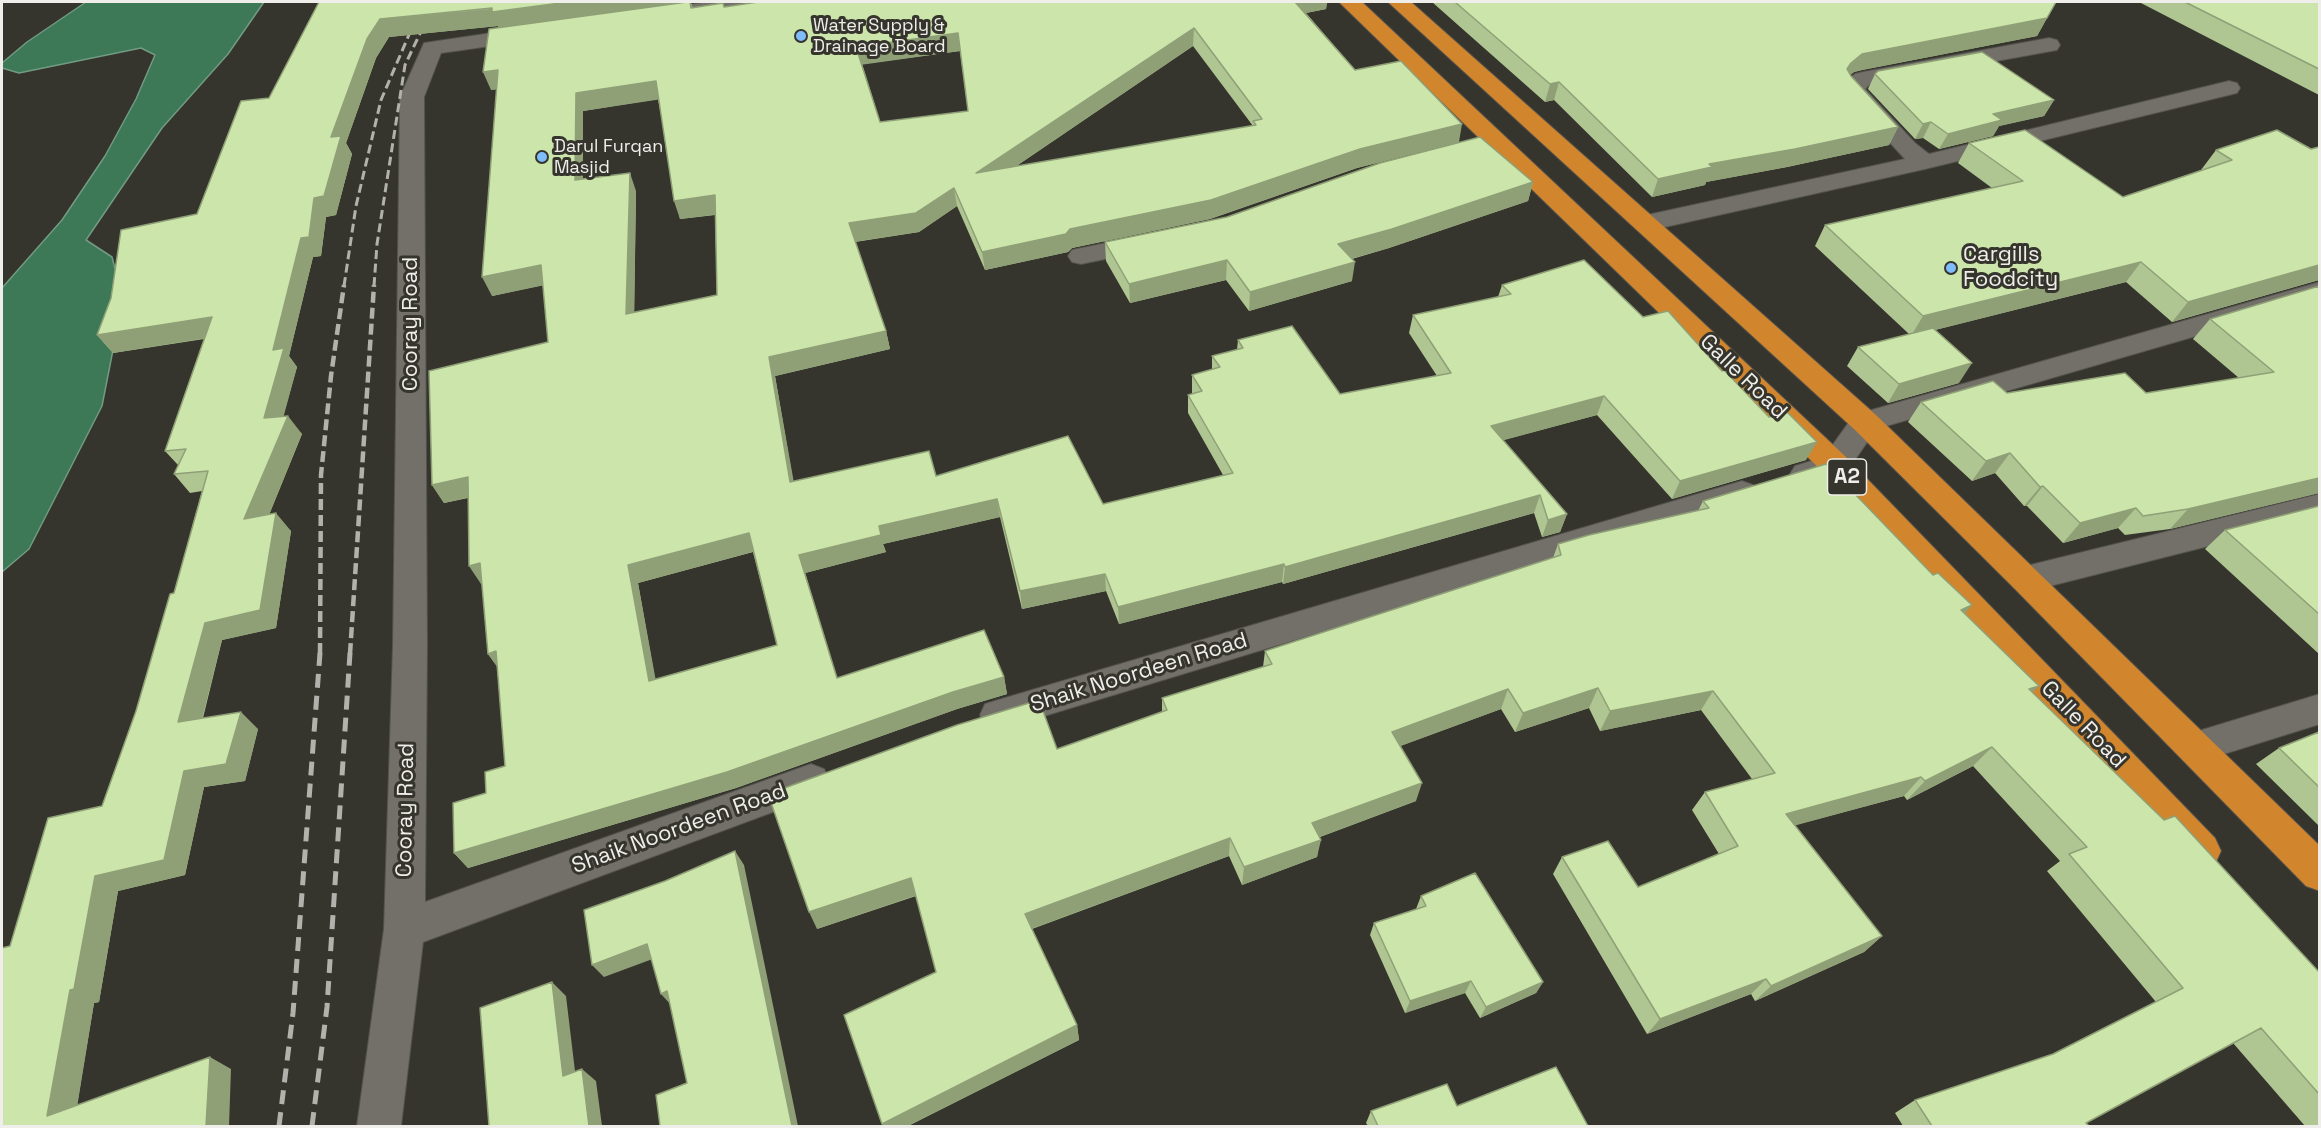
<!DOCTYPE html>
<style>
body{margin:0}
#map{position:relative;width:2321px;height:1128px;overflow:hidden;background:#35342d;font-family:"Space Grotesk",sans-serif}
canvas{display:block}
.frame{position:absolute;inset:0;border:3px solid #efeeea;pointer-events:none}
</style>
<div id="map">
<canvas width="2321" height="1128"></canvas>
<div class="frame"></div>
</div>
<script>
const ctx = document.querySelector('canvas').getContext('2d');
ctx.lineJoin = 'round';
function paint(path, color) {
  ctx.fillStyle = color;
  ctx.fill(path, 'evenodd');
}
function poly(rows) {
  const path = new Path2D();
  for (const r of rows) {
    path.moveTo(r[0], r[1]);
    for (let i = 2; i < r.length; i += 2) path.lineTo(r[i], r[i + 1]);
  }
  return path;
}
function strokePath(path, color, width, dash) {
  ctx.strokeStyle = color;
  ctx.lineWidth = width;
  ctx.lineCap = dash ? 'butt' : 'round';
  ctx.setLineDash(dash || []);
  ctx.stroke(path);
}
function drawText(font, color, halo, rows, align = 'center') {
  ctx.font = font + ' "Space Grotesk",sans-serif';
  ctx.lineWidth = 6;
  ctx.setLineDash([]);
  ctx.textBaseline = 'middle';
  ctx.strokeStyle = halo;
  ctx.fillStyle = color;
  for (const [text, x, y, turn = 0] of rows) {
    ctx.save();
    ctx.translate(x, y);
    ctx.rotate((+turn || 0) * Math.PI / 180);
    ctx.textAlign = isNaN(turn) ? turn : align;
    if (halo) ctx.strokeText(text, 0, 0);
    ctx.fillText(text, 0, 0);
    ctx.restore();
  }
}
const water = poly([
 [86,2,264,2,228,54,162,128,86,240,112,257,123,299,102,406,29,549,2,572,2,288,62,220,105,156,136,99,155,55,141,48,19,73,2,68,2,63,27,42,86,2]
]);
paint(water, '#3d7857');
strokePath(water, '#729b83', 1.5);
const street = poly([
 [710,2,765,2,761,6,754,8,678,18,670,17,667,12,670,7,710,2],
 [532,27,540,29,543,34,540,39,441,53,424,97,427,645,425,902,811,764,824,769,830,781,824,793,423,942,401,1126,357,1126,384,929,393,645,400,97,424,43,532,27],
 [2049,38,2057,40,2060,45,2057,50,1870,84,1865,89,1915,143,1929,154,2229,81,2237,83,2240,88,2237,93,1925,169,1647,231,1638,229,1634,223,1638,217,1647,215,1905,159,1844,93,1841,88,1844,83,1855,74,1863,72,2049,38],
 [1150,234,1159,236,1163,242,1159,248,1081,264,1072,262,1068,256,1072,250,1150,234],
 [2320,282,2320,300,1876,429,1846,473,1806,485,1795,482,1790,474,1795,466,1824,457,1854,415,2320,282],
 [1742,481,1753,485,1758,493,1753,501,998,730,985,726,980,715,985,704,998,700,1742,481],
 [2320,494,2320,518,2026,592,2014,588,2009,579,2014,570,2026,566,2320,494],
 [2320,694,2320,724,2195,763,2182,758,2177,747,2182,736,2320,694]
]);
const highway = poly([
 [1339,2,1362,2,1846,457,2215,838,2221,851,2215,864,2201,869,2187,864,1824,473,1339,2],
 [1388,2,1411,2,1876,415,2320,846,2320,891,2306,886,2014,588,1854,429,1388,2]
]);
strokePath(street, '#54524c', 2);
strokePath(highway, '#54524c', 2);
paint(street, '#727069');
paint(highway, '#d1862d');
strokePath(poly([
 [344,286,356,206,381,100,423,2],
 [374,286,377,244,405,65,435,2]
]), '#b2b1ac', 3, [9, 4.5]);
strokePath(poly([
 [320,654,321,475,331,376,344,285],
 [350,654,374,285]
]), '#b2b1ac', 4.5, [11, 5]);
strokePath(poly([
 [279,1126,293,1013,320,653],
 [312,1126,327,1007,350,653]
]), '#b2b1ac', 5, [14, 8]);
paint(poly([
 [319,2,694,2,691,3,693,8,724,7,758,2,1327,2,1326,9,1306,13,1355,70,1459,142,1357,168,1210,219,1072,248,1068,252,985,270,957,206,919,232,855,242,886,331,890,349,775,376,793,481,936,476,1103,504,1223,475,1188,413,1188,395,1192,394,1192,375,1212,369,1212,356,1237,350,1238,340,1340,394,1437,376,1409,333,1413,315,1498,297,1502,285,1643,317,1722,371,1806,460,1672,499,1597,415,1503,440,1567,514,1560,532,1542,537,1534,513,1283,584,1282,582,1119,624,1106,591,1022,609,1000,517,883,544,886,552,805,573,837,678,1004,677,1007,694,957,709,736,788,468,868,454,853,486,793,505,766,497,666,488,654,482,583,481,584,468,498,444,503,432,485,548,342,543,285,492,296,497,89,491,90,498,28,498,26,389,37,376,58,346,143,352,154,336,215,326,217,321,256,313,257,289,356,297,367,283,416,302,434,269,515,291,531,276,628,222,640,203,718,258,729,245,781,204,787,185,875,118,891,99,1002,94,1003,77,1105,231,1069,2,1126,10,946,102,806,136,711,174,593,202,491,190,493,174,474,178,465,165,451,204,339,113,353,97,335,197,214,269,98],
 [1193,46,1253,126,1015,167],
 [960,51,968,111,880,122,862,64],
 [658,99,680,219,715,215,717,295,634,312,636,191,583,179,583,111],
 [753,552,777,645,655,679,638,583],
 [1432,2,2056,2,2037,36,1862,70,1854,72,1850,75,1898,127,1889,145,1787,167,1706,182,1705,185,1652,197,1554,100,1545,102],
 [2139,2,2319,2,2319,95],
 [1875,74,2054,100,2044,116,1999,126,1993,136,1939,149,1923,138,1915,139,1868,89],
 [1969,143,2123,197,2201,170,2216,150,2311,149,2319,147,2319,280,2172,322,2126,282,1935,330,1959,383,1888,403,1847,366,1858,347,1909,334,1815,246,1825,225,1992,188,1958,163],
 [1533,182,1528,201,1389,248,1352,259,1352,281,1249,311,1226,280,1130,303,1106,261,1105,242],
 [2319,286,2319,493,2170,529,2125,535,2118,528,2063,543,2027,506,2024,506,1995,473,1972,481,1908,422,1921,402,2007,393,2146,393,2239,378,2193,339,2210,319],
 [1703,501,1965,613,2032,692,2319,972,2319,1126,2305,1126,2233,1043,2086,1123,2089,1126,1903,1126,1895,1113,1915,1100,2053,1054,2156,1002,2047,871,2060,861,1973,766,1907,800,1904,796,1795,825,1882,936,1864,952,1755,1001,1751,994,1647,1034,1553,874,1562,857,1638,887,1719,854,1692,810,1705,792,1752,779,1701,710,1600,731,1589,708,1515,732,1501,709,1400,746,1416,801,1320,837,1317,857,1242,885,1229,856,1032,929,1077,1025,1079,1040,908,1126,884,1126,882,1124,936,972,916,896,817,929,1057,749,1162,712,1162,698,1263,667,1265,651,1553,558,1558,544,1698,511],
 [2319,506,2319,654,2205,549,2225,530],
 [2319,732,2319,825,2318,825,2256,764,2279,748],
 [1421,896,1543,982,1536,993,1480,1018,1465,993,1405,1013,1370,935,1374,923,1416,909],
 [1457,1106,1588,1126,1368,1126,1366,1123,1371,1111]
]), '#afc592');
paint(poly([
 [568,2,694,2,691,3,696,19,499,30,498,26,389,37,376,58,346,143,352,154,336,215,326,217,321,256,313,257,289,356,297,367,278,437,264,418,273,350,301,238,314,198,331,137,367,39,380,19],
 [1292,2,1327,2,1326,9,1291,16],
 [2047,18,2037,36,1862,70,1854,72,1843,81,1847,69,1851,63,1862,54],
 [1194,28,1193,46,978,192,976,173],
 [958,33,960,51,860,65,856,47],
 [498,70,506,88,491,90,483,72],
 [656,81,662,99,583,111,583,198,575,180,576,93],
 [1559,82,1554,100,1545,102,1550,84],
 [2054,100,2044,116,1999,126,1993,136,1939,149,1948,134,1993,114],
 [1931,122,1923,138,1915,139,1923,124],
 [1462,124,1459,142,1357,168,1210,219,1072,248,1068,252,985,270,982,252,1070,229,1360,149],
 [1898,127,1889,145,1787,167,1706,182,1705,185,1652,197,1658,179,1709,164],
 [630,173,636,191,634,333,626,314],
 [1533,182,1528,201,1389,248,1336,263,1338,244],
 [954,188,957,206,919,232,853,242,849,223],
 [715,195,721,214,680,219,674,201],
 [1227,260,1226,280,1130,303,1129,284],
 [1355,262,1352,281,1249,311,1250,292],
 [2141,262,2126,282,1911,336,1923,316],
 [541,265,550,284,492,296,482,277],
 [2319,265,2319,280,2172,322,2188,302],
 [212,317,226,335,113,353,97,335],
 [886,331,890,349,775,376,797,500,790,482,769,357],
 [1972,363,1959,383,1888,403,1899,384],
 [1604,396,1597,415,1486,445,1491,426],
 [288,416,302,434,260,537,244,519],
 [1817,442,1806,460,1672,499,1680,481],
 [2010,453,1995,473,1972,481,1986,461],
 [468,477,479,495,444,503,432,485],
 [2319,478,2319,493,2170,529,2188,509],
 [2043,486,2027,506,2024,506,2040,487],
 [1540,495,1534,513,1283,584,1285,567],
 [997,499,1000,517,883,544,886,552,805,573,843,695,799,555,879,526],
 [2136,508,2118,528,2063,543,2080,523],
 [276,513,291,531,276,628,222,640,197,739,178,722,205,623],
 [1567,514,1560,532,1542,537,1548,520],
 [749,533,756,551,638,583,659,698,649,681,628,565],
 [480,563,492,581,481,584,469,566],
 [1284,564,1282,582,1119,624,1118,607],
 [1105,574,1106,591,1022,609,1020,591],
 [1972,605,1955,625,1961,610],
 [496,651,500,671,488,654],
 [1004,677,1007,694,957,709,736,788,468,868,454,853,953,692],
 [2039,686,2019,705,2029,689],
 [1598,688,1589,708,1515,732,1523,713],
 [1508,689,1501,709,1387,751,1392,732],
 [1713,691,1701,710,1600,731,1610,711],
 [241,712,258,729,245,781,204,787,185,875,118,891,99,1002,94,1003,74,1126,47,1116,70,990,95,876,184,771],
 [1992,747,1973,766,1907,800,1925,781],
 [1921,777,1904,796,1771,832,1786,814],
 [1422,783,1416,801,1309,841,1312,823],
 [1230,838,1229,856,1028,930,1025,914],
 [1321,840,1317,857,1242,885,1244,867],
 [735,851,744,865,798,1126,792,1126],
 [911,878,917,895,817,929,809,912],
 [1882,936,1864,952,1755,1001,1771,986],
 [647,944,658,957,604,977,592,965],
 [1766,979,1751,994,1647,1034,1660,1019],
 [1471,981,1465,993,1405,1013,1410,1001],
 [552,982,566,996,577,1088,563,1076],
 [1543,982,1536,993,1480,1018,1486,1007],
 [667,991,672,1006,661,994],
 [1077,1025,1079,1040,908,1126,884,1126,882,1124],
 [210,1057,231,1069,229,1126,206,1126],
 [582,1069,596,1081,602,1126,589,1126]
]), '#8fa077');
const building = poly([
 [319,2,568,2,492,12,492,8,380,19,367,39,331,137,341,136,324,196,314,198,309,237,301,238,273,350,284,348,264,418,288,416,244,519,276,513,260,610,205,623,178,722,241,712,226,764,184,771,164,860,95,876,74,989,70,990,47,1116,210,1057,206,1126,2,1126,2,948,10,946,48,818,102,806,136,711,170,594,174,593,208,471,174,474,186,449,165,451,212,317,97,335,111,298,121,230,197,214,241,101,269,98,319,2],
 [687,2,690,2,691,8,723,3,724,7,758,2,1295,2,1355,70,1401,61,1462,124,1360,149,1211,200,1070,229,1066,234,982,252,954,188,916,213,849,223,886,331,769,357,790,482,929,451,936,476,1068,436,1103,504,1233,473,1188,395,1202,391,1192,375,1220,367,1212,356,1243,348,1238,340,1292,326,1340,394,1451,373,1413,315,1511,294,1502,285,1584,260,1643,317,1668,311,1722,371,1724,370,1769,417,1787,412,1817,442,1680,481,1604,396,1491,426,1567,514,1548,520,1540,495,1285,567,1284,564,1118,607,1105,574,1020,591,997,499,879,526,881,535,799,555,837,678,984,630,1004,677,953,692,727,772,454,853,453,803,486,793,485,772,505,766,496,651,488,654,480,563,469,566,468,477,432,485,429,371,548,342,541,265,482,277,498,70,483,72,489,29,687,2],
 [1194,28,1262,119,1253,121,1256,125,976,173,1194,28],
 [958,33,968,111,880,122,856,47,958,33],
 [656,81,674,201,715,195,717,295,626,314,630,173,575,180,576,93,656,81],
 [749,533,777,645,649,681,628,565,749,533],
 [1455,2,2056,2,2047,18,1862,54,1851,63,1847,69,1851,76,1898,127,1795,149,1709,164,1712,167,1658,179,1559,82,1550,84,1455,2],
 [2185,2,2319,2,2319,69,2185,2],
 [1982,52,2054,100,1993,114,2002,120,1948,134,1931,122,1923,124,1875,74,1878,71,1982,52],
 [2025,130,2123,197,2232,160,2216,150,2277,130,2311,149,2319,147,2319,265,2188,302,2141,262,1923,316,1825,225,2023,181,1969,143,2025,130],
 [1480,137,1533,182,1392,229,1338,244,1355,262,1250,292,1227,260,1129,284,1105,242,1227,217,1380,163,1480,137],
 [2319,286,2319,478,2188,509,2143,516,2136,508,2080,523,2043,486,2040,487,2010,453,1986,461,1921,402,1993,381,2007,393,2125,373,2146,393,2274,372,2210,319,2319,286],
 [1933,328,1972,363,1899,384,1858,347,1933,328],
 [1826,464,1933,575,1938,573,1972,605,1961,610,2039,686,2029,689,2164,820,2175,816,2319,972,2319,1094,2261,1028,2086,1123,2089,1126,1932,1126,1915,1100,2053,1054,2183,988,2069,854,2087,847,1992,747,1925,781,1921,777,1786,814,1882,936,1771,986,1766,979,1660,1019,1562,857,1608,841,1638,887,1738,846,1705,792,1775,773,1713,691,1610,711,1598,688,1523,713,1508,689,1392,732,1422,783,1312,823,1321,840,1244,867,1230,838,1025,914,1077,1025,882,1124,844,1015,936,972,911,878,809,912,768,794,957,725,1039,700,1057,749,1167,710,1162,698,1272,664,1265,651,1561,555,1558,544,1589,535,1709,508,1703,501,1826,464],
 [2319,506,2319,614,2225,530,2319,506],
 [2319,732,2319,787,2279,748,2319,732],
 [735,851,792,1126,660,1126,656,1095,687,1083,667,991,661,994,647,944,592,965,584,910,665,881,735,851],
 [1475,873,1543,982,1486,1007,1471,981,1410,1001,1374,923,1426,906,1421,896,1475,873],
 [552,982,563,1076,582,1069,589,1126,489,1126,480,1008,552,982],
 [1556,1067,1588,1126,1378,1126,1371,1111,1447,1084,1457,1106,1556,1067]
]);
paint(building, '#cce5aa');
strokePath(building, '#8fa077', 1.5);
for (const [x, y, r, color] of [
 [801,36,6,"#7fbdfa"],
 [542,157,6,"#7fbdfa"],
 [1951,268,6,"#7fbdfa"]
]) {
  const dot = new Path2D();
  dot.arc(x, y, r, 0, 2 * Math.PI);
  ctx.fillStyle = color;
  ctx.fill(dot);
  strokePath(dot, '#35342d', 2);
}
drawText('18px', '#efeeea', '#35342d', [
 ["Water Supply &",813,26],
 ["Drainage Board",813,47],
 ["Darul Furqan",554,147],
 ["Masjid",554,168]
], 'left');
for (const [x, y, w] of [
 [1847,477,39]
]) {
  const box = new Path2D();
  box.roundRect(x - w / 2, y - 18, w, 36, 4.5);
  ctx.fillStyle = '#35342d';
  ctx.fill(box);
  strokePath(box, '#efeeea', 1.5);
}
drawText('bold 21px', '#efeeea', null, [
 ["A2",1847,477]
]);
drawText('22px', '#efeeea', '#35342d', [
 ["Cargills",1963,255],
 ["Foodcity",1963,280]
], 'left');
drawText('22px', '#efeeea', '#35342d', [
 ["Cooray Road",411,324,-90],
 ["Galle Road",1743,377,44],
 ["Shaik Noordeen Road",1139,673,-17],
 ["Galle Road",2083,725,46],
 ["Cooray Road",406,810,-89],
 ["Shaik Noordeen Road",679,829,-20]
]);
</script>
